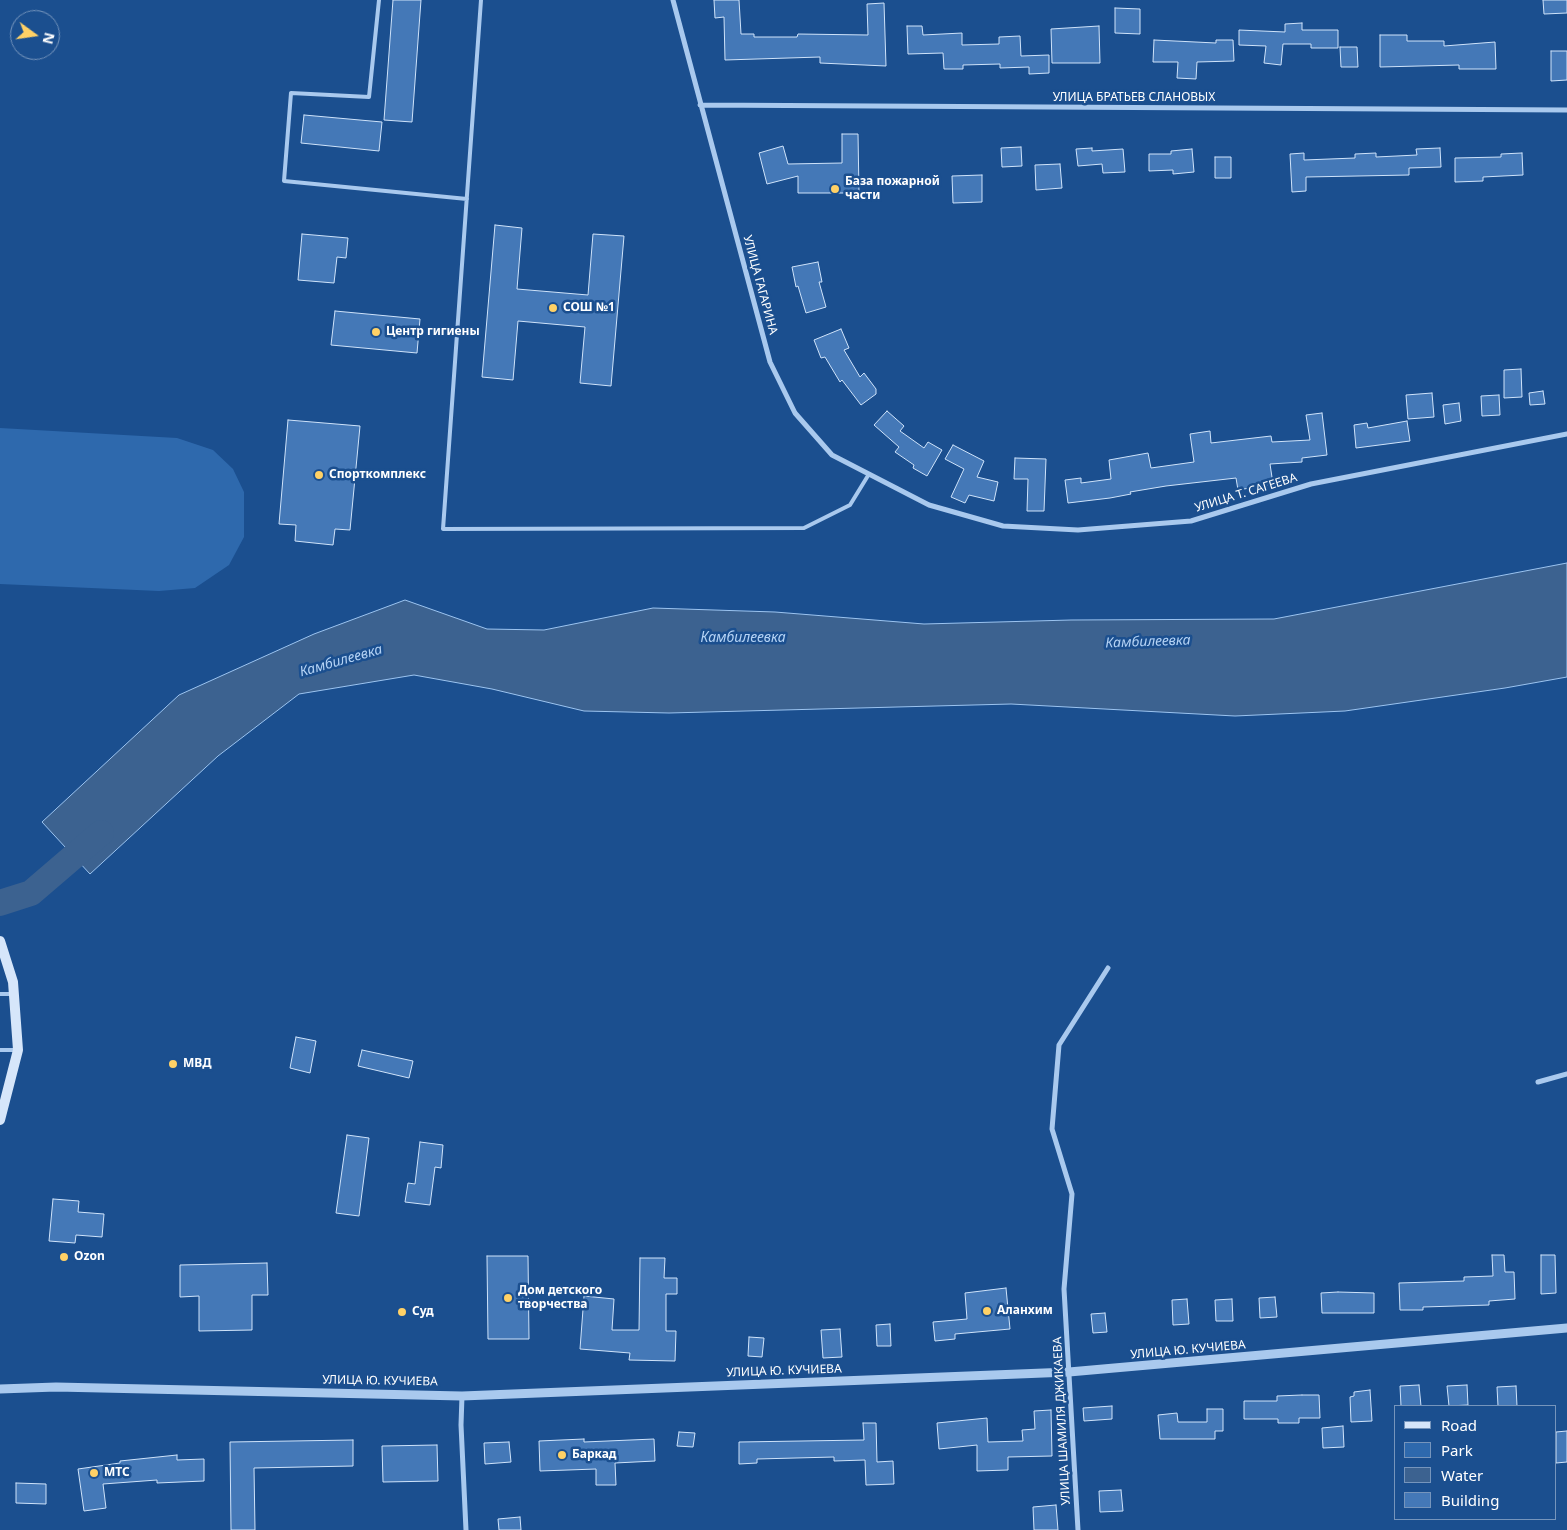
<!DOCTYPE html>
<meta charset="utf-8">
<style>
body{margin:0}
#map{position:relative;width:1567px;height:1530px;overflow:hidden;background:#1b4f8f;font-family:"Noto Sans",sans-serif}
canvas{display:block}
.legend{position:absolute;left:1394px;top:1405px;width:162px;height:115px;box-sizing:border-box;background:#1b4f8f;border:1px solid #7695bc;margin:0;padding:6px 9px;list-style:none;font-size:15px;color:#fff}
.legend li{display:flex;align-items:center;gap:10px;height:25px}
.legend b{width:25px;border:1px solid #7695bc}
.north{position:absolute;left:10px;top:10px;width:50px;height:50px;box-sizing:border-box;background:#1b4f8f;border:1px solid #7695bc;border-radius:50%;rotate:104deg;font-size:14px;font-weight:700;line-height:20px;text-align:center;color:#fff}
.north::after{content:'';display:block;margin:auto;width:18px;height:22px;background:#ffd166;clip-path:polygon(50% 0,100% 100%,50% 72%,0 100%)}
</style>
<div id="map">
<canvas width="1567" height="1530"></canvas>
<ul class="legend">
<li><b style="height:6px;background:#d6e6fa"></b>Road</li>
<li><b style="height:14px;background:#2e69ad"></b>Park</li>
<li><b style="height:14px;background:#3c6290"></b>Water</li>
<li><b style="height:14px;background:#4478b7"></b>Building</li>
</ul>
<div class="north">N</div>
</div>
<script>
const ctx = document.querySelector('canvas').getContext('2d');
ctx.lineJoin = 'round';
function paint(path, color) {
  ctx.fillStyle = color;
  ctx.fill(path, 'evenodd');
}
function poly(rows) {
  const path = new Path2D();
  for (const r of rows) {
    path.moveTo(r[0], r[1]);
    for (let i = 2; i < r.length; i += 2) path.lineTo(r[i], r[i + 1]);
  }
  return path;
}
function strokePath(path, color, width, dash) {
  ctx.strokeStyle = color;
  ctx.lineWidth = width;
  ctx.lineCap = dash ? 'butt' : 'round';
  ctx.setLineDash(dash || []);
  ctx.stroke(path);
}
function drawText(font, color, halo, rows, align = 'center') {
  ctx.font = font + ' "Noto Sans",sans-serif';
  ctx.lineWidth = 5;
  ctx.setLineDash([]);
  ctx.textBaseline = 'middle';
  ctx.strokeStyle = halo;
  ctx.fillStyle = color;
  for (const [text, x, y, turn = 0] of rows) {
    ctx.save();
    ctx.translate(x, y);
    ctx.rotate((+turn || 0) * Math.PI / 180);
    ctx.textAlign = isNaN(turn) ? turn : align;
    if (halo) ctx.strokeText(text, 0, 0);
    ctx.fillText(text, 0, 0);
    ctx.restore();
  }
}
paint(poly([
 [0,428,177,438,213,450,233,469,244,492,244,537,229,565,195,588,159,591,0,584]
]), '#2e69ad');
const water = poly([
 [1567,563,1567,677,1505,688,1345,711,1235,716,1011,704,669,713,584,711,492,689,414,675,299,694,218,756,90,874,42,822,179,695,314,634,405,600,487,629,544,630,653,608,775,612,924,624,1071,620,1274,619,1567,563]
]);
paint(water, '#3c6290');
strokePath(water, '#9cc4f0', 1);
strokePath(poly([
 [0,903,31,893,101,833]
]), '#3c6290', 26);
const building = poly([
 [393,0,421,0,412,122,384,120,393,0],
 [714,0,739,0,741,34,754,34,754,37,797,37,798,34,868,35,867,4,884,3,886,66,820,63,820,57,725,60,724,17,715,18,714,0],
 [1543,0,1567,0,1567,13,1544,14,1543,0],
 [1115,8,1140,9,1140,34,1115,33,1115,8],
 [1302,23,1302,30,1338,30,1338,48,1311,48,1311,44,1283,44,1281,65,1264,63,1266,46,1239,45,1239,30,1285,32,1285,24,1302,23],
 [907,26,922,26,923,35,962,33,962,45,999,44,999,37,1020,36,1021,56,1049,55,1049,73,1029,74,1029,67,1000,68,1000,64,963,65,963,69,944,69,943,53,908,54,907,26],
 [1099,26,1100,63,1052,63,1051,29,1099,26],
 [1380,35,1407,35,1407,41,1444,41,1444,46,1495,42,1496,69,1459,69,1459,65,1380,67,1380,35],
 [1154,40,1216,43,1216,40,1233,40,1234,61,1197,62,1196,79,1177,78,1178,62,1153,62,1154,40],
 [1340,47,1357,47,1358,67,1341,67,1340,47],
 [1551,51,1567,51,1567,80,1551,81,1551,51],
 [304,115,382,122,379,151,301,143,304,115],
 [842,134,858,134,859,193,798,193,798,176,767,184,759,153,783,146,788,164,842,163,842,134],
 [1021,147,1022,166,1002,167,1001,148,1021,147],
 [1092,148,1092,151,1123,149,1125,172,1103,173,1102,164,1078,166,1076,149,1092,148],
 [1440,148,1441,167,1409,168,1409,175,1306,177,1306,191,1292,192,1290,154,1304,153,1304,160,1355,158,1355,154,1376,153,1376,157,1417,155,1416,149,1440,148],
 [1192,149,1194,172,1173,174,1173,170,1149,171,1149,154,1171,154,1171,151,1192,149],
 [1522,153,1523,175,1483,177,1483,181,1455,182,1455,158,1501,157,1501,154,1522,153],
 [1215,157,1231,157,1231,178,1215,178,1215,157],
 [1060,164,1062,188,1036,190,1035,165,1060,164],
 [982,175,982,202,953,203,952,176,982,175],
 [495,225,522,228,517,289,588,295,593,234,624,236,611,386,580,383,585,327,518,321,513,380,482,377,495,225],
 [302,234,348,238,346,258,337,257,334,283,298,280,302,234],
 [818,262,822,282,819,282,826,307,806,313,798,286,796,287,792,267,818,262],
 [335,311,420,319,417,353,331,345,335,311],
 [841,329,849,348,844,350,860,377,864,373,876,389,876,394,861,405,842,380,840,382,825,357,821,358,814,340,841,329],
 [1521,369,1522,397,1504,398,1504,370,1521,369],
 [1543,391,1545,404,1530,405,1529,393,1543,391],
 [1432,393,1434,417,1408,419,1406,395,1432,393],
 [1499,395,1500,415,1482,416,1481,396,1499,395],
 [1459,403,1461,421,1445,424,1443,405,1459,403],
 [887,411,904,426,900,431,924,448,928,442,942,450,927,476,913,468,914,465,895,452,899,447,874,425,887,411],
 [1322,413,1327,455,1302,458,1302,462,1270,464,1273,484,1238,490,1236,478,1166,486,1130,492,1131,494,1110,498,1068,503,1065,480,1081,478,1081,483,1111,479,1109,460,1148,453,1151,468,1194,462,1190,434,1210,431,1211,443,1271,436,1272,442,1310,440,1306,415,1322,413],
 [288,420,360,426,350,530,335,529,333,545,295,541,296,525,279,524,288,420],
 [1407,421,1410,441,1356,448,1354,425,1367,423,1368,428,1407,421],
 [953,445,984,461,977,477,998,482,994,501,969,495,965,503,951,497,964,469,945,459,953,445],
 [1015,458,1046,459,1044,511,1027,511,1028,479,1014,479,1015,458],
 [296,1037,316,1041,310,1073,290,1068,296,1037],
 [362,1050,413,1061,409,1078,358,1066,362,1050],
 [347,1135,369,1138,359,1216,336,1213,347,1135],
 [420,1142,443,1145,441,1168,435,1167,430,1205,405,1202,408,1183,415,1184,420,1142],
 [53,1199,79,1201,78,1212,104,1214,102,1237,76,1235,75,1243,49,1241,53,1199],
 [1492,1255,1504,1255,1505,1272,1514,1272,1515,1299,1489,1301,1489,1305,1423,1307,1423,1310,1400,1310,1399,1283,1464,1281,1464,1277,1493,1276,1492,1255],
 [1541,1255,1555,1255,1556,1293,1541,1294,1541,1255],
 [487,1256,528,1256,529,1339,488,1339,487,1256],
 [640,1258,665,1258,664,1278,677,1278,677,1294,666,1294,666,1331,676,1331,675,1361,629,1360,630,1353,580,1349,584,1296,614,1299,612,1330,639,1330,640,1258],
 [267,1263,268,1295,252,1295,252,1330,199,1331,199,1296,180,1297,180,1265,267,1263],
 [1006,1288,1010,1329,955,1334,955,1339,935,1341,933,1322,967,1319,965,1293,1006,1288],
 [1338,1292,1374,1293,1374,1313,1322,1313,1321,1293,1338,1292],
 [1275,1297,1277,1317,1260,1318,1259,1298,1275,1297],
 [1187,1299,1189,1324,1173,1325,1172,1300,1187,1299],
 [1232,1299,1233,1321,1216,1321,1215,1300,1232,1299],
 [1105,1313,1107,1332,1093,1333,1091,1314,1105,1313],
 [890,1324,891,1346,877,1346,876,1325,890,1324],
 [840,1329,842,1357,823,1358,821,1330,840,1329],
 [749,1337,764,1338,762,1357,748,1356,749,1337],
 [1419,1385,1421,1406,1401,1406,1400,1386,1419,1385],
 [1467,1385,1468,1405,1449,1406,1447,1386,1467,1385],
 [1516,1386,1517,1406,1498,1406,1497,1387,1516,1386],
 [1370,1390,1372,1421,1351,1422,1350,1397,1354,1396,1354,1392,1370,1390],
 [1302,1395,1319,1395,1320,1418,1299,1418,1299,1423,1278,1423,1278,1419,1244,1419,1244,1401,1277,1401,1277,1396,1302,1395],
 [1112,1406,1112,1419,1084,1421,1083,1408,1112,1406],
 [1207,1409,1223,1409,1223,1431,1215,1431,1215,1439,1160,1439,1158,1415,1177,1413,1178,1422,1207,1422,1207,1409],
 [1051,1410,1052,1456,1008,1457,1008,1470,977,1471,977,1445,939,1449,937,1423,987,1418,988,1442,1023,1441,1022,1430,1035,1429,1034,1411,1051,1410],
 [863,1423,876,1423,877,1462,893,1461,894,1484,866,1485,865,1460,834,1461,834,1457,757,1459,757,1463,739,1464,739,1442,864,1440,863,1423],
 [1343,1426,1344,1447,1323,1448,1322,1428,1343,1426],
 [1567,1431,1567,1462,1556,1463,1556,1432,1567,1431],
 [679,1432,695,1433,693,1447,677,1446,679,1432],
 [584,1439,584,1442,654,1439,655,1461,615,1463,616,1485,596,1485,596,1469,540,1471,539,1441,584,1439],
 [353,1440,353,1466,254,1468,255,1530,231,1530,230,1442,353,1440],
 [509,1442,511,1462,485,1464,484,1443,509,1442],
 [437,1445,438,1481,383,1482,382,1446,437,1445],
 [177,1455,177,1460,204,1459,204,1481,157,1483,157,1480,103,1484,106,1508,84,1511,78,1469,120,1463,120,1461,177,1455],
 [16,1483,46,1484,46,1504,16,1503,16,1483],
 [1121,1490,1123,1511,1100,1512,1099,1491,1121,1490],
 [1056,1505,1058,1530,1034,1530,1033,1507,1056,1505],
 [520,1517,521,1530,499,1530,498,1519,520,1517]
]);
paint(building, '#4478b7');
strokePath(building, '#cfe3fa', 1);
strokePath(poly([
 [379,0,369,97,291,93,284,181,467,199],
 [481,0,443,529,804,528,850,505,869,474],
 [0,994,14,994],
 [0,1050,18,1050]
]), '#a9c9ee', 4);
strokePath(poly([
 [673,0,770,362,795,413,832,455,929,505,1003,526,1078,530,1191,521,1311,484,1567,434],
 [700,105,1567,110],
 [1538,1082,1567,1074],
 [462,1396,461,1425,466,1530],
 [1078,1530,1064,1289,1072,1194,1052,1129,1059,1045,1108,968]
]), '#a9c9ee', 5);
strokePath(poly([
 [0,1389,56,1387,462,1396,1069,1372,1567,1328]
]), '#a9c9ee', 9);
strokePath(poly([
 [0,941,13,982,18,1050,0,1120]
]), '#d6e6fa', 10);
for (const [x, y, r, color] of [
 [835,189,5,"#ffd166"],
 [553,308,5,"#ffd166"],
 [376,332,5,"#ffd166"],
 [319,475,5,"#ffd166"],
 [173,1064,5,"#ffd166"],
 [64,1257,5,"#ffd166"],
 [508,1298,5,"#ffd166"],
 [987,1311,5,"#ffd166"],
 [402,1312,5,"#ffd166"],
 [562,1455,5,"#ffd166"],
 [94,1473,5,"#ffd166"]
]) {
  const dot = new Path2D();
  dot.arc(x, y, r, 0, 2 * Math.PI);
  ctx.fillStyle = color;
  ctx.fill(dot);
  strokePath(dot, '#1b4f8f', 2);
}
drawText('12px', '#fff', '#1b4f8f', [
 ["УЛИЦА БРАТЬЕВ СЛАНОВЫХ",1134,98],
 ["УЛИЦА ГАГАРИНА",760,285,75],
 ["УЛИЦА Т. САГЕЕВА",1246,493,-17],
 ["УЛИЦА Ю. КУЧИЕВА",1188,1350,-5],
 ["УЛИЦА Ю. КУЧИЕВА",784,1371,-2],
 ["УЛИЦА Ю. КУЧИЕВА",380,1381,1],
 ["УЛИЦА ШАМИЛЯ ДЖИКАЕВА",1062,1421,-93]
]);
drawText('bold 12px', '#fff', '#1b4f8f', [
 ["База пожарной",845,182],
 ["части",845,196],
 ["СОШ №1",563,308],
 ["Центр гигиены",386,332],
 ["Спорткомплекс",329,475],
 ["МВД",183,1064],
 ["Ozon",74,1257],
 ["Дом детского",518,1291],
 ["творчества",518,1305],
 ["Аланхим",997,1311],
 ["Суд",412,1312],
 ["Баркад",572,1455],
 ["МТС",104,1473]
], 'left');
drawText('italic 14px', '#b5d3f5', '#1b4f8f', [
 ["Камбилеевка",743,638],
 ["Камбилеевка",1148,642,-2],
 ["Камбилеевка",341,661,-16]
]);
</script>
